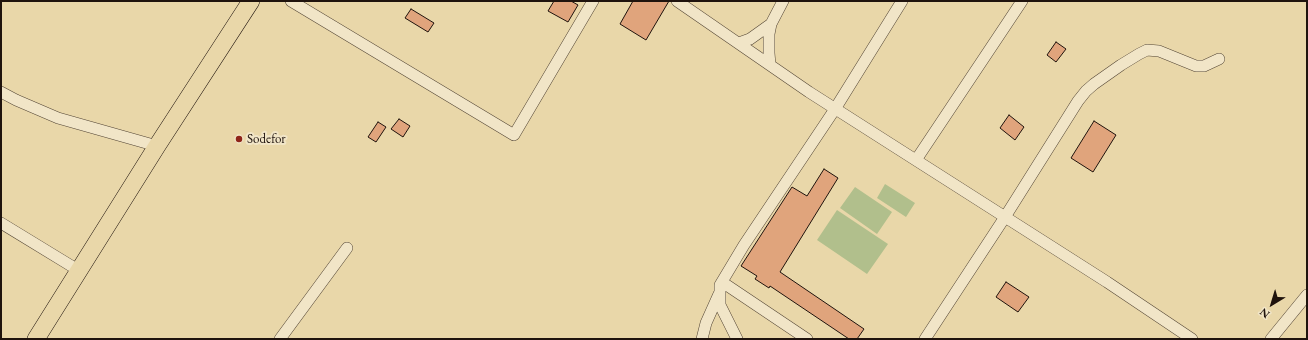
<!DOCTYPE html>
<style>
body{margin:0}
#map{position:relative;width:1308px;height:340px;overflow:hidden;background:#e9d7a9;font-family:"EB Garamond",serif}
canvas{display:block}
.frame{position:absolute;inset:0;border:2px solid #1f130d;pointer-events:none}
.north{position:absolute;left:1252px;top:284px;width:40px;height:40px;-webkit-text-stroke:3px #f1e5c7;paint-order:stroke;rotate:218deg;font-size:11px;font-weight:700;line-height:16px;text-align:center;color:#1f130d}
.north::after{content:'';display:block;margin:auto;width:14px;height:18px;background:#1f130d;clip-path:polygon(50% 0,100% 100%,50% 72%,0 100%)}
</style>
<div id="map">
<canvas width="1308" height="340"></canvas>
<div class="frame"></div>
<div class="north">N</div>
</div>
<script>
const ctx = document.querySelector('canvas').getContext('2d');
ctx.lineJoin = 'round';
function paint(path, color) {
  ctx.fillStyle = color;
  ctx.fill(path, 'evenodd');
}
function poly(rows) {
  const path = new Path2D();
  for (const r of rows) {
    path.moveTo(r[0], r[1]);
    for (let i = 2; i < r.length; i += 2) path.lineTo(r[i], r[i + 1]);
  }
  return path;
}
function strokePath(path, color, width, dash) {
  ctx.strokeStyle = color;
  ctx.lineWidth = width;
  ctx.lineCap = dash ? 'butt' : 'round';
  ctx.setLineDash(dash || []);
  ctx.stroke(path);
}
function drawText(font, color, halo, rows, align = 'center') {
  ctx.font = font + ' "EB Garamond",serif';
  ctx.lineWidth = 4;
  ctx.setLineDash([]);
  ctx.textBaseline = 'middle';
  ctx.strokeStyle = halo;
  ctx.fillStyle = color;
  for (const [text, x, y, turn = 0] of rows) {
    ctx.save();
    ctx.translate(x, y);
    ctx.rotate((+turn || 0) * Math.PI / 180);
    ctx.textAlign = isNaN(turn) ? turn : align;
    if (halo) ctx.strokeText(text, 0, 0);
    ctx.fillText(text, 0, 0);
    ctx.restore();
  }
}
paint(poly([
 [885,184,915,203,906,217,877,198],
 [855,187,892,212,877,234,840,208],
 [837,210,888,244,867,274,817,240]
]), '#b1bf8c');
const building = poly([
 [554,1,571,1,578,5,568,22,548,11,554,1],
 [633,1,669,1,646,40,620,24,633,1],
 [411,9,434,23,428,32,405,18,411,9],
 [1056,42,1066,49,1056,62,1047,55,1056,42],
 [1009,115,1024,127,1015,140,1000,128,1009,115],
 [399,119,410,126,403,137,391,129,399,119],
 [1094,121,1116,135,1093,172,1071,158,1094,121],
 [378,122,386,127,376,142,368,137,378,122],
 [824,169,838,178,780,272,864,329,857,339,849,339,770,286,769,288,755,279,757,276,741,266,792,187,807,196,824,169],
 [1006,282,1029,297,1018,312,996,297,1006,282]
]);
paint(building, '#e0a47c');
strokePath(building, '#1f130d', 1);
const minor = poly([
 [291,1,514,135,593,1],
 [677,1,809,92,1107,282,1192,339],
 [739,43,750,39,771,24],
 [770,65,769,53,769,34,771,24,783,1],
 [1,92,16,100,58,118,157,146],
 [916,160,1022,1],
 [1,223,78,270],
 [722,282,807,339],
 [280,339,347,248],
 [702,339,706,323,719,294],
 [737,339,720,305,720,285,744,245,835,109,902,1],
 [925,339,1005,217,1078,101,1086,91,1094,84,1121,65,1139,54,1147,50,1159,51,1196,66,1204,66,1219,59],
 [1271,339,1307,295]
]);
const primary = poly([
 [36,339,157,146,251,1]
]);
strokePath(minor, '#524434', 12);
strokePath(primary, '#1f130d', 18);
strokePath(minor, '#f1e5c7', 11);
strokePath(primary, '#e9d7a9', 17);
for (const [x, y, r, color] of [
 [239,139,4,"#8f2418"]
]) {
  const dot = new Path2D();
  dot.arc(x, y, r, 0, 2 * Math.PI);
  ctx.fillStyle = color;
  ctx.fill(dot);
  strokePath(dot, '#f1e5c7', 1.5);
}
drawText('13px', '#1f130d', '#f1e5c7', [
 ["Sodefor",247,139]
], 'left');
</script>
